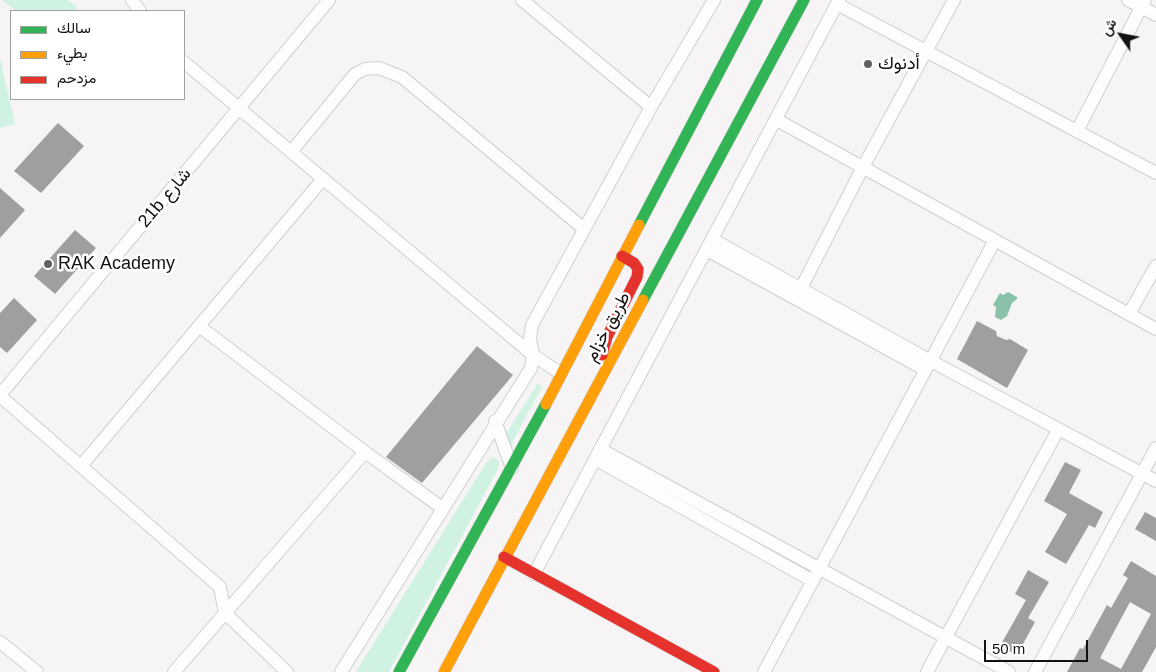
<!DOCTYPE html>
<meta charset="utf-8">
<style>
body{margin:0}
#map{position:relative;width:1156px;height:672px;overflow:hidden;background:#f7f4f5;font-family:Arial,Vazirmatn,sans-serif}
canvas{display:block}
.legend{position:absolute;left:10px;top:10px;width:175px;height:90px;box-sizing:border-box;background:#fff;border:1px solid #a1a0a0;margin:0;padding:6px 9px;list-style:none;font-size:15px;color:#131112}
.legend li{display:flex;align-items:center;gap:10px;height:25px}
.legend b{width:25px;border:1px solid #a1a0a0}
.north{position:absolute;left:1096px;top:10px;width:50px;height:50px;-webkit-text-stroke:4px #fff;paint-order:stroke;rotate:303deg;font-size:14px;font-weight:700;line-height:20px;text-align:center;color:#131112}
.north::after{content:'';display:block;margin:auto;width:18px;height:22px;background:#131112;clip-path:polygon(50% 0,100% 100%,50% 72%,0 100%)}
.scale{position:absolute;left:984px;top:640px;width:104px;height:22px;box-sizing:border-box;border:2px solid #131112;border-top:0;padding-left:6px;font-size:15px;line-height:18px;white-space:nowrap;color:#131112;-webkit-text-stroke:4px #fff;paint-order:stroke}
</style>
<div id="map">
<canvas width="1156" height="672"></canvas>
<ul class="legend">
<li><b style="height:6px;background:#30b455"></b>سالك</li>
<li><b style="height:6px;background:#ff9f0a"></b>بطيء</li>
<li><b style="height:6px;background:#e5322d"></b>مزدحم</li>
</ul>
<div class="north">ش</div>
<div class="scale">50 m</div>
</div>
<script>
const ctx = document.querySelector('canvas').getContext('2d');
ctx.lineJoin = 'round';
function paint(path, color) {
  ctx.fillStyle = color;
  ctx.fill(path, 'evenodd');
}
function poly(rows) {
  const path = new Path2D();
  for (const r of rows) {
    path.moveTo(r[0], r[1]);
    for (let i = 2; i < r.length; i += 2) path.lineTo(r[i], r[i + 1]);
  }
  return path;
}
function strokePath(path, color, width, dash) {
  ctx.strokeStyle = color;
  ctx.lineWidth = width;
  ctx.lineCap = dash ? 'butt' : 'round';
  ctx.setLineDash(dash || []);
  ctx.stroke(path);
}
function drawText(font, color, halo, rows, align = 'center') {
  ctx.font = font + ' Arial,Vazirmatn,sans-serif';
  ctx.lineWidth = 5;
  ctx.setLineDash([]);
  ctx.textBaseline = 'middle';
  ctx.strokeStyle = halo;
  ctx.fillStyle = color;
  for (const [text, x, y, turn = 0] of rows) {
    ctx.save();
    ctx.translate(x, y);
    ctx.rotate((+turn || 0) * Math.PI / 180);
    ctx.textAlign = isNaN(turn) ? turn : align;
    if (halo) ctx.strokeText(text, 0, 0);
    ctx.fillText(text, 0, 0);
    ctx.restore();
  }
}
paint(poly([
 [1,0,68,0,77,7,74,11,17,11],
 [0,58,15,124,0,128],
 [538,383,542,387,510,447,507,432],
 [493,457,499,461,498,469,389,672,356,672,486,463]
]), '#cff2e2');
paint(poly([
 [1008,292,1017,297,1017,299,1012,303,1007,316,1001,320,995,317,996,307,993,305,1000,293,1003,295]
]), '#89c1a9');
paint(poly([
 [58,123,84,146,41,193,14,171],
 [0,188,25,210,0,238],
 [75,230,96,248,55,294,34,276],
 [14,298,37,320,7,353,0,347,0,313],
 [977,321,996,331,997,336,1006,340,1010,339,1028,350,1007,388,957,359],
 [477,346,513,375,422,483,386,457],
 [1065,462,1081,470,1069,493,1103,512,1095,528,1089,525,1066,564,1045,552,1067,514,1044,501],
 [1145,512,1156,518,1156,541,1135,529],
 [1131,561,1156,576,1156,647,1142,672,1067,672,1080,648,1083,649,1107,605,1111,608,1128,578,1123,575],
 [1130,602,1151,614,1121,669,1100,658],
 [1028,570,1049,582,1028,618,1035,622,1017,655,1000,646,1026,600,1015,594]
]), '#a19e9f');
const street = poly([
 [132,0,140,11],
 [522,0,651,107],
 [1128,0,1156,15],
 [837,4,1156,173],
 [184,62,533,355,560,373],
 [777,120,1156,329],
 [1077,131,1145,0],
 [291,152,355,74,365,69,379,68,402,77,583,228],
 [712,239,929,360,1156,481],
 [707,250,924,369],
 [796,298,863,167,954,0],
 [1129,314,1156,266],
 [199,326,365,452,442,508],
 [0,395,329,0],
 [0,396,220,587,225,613,287,672],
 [495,421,512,468],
 [600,449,1009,672],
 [595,459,813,581],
 [81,466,323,179],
 [534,574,839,0],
 [0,642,37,672],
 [174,672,365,452],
 [341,672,531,368,533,355,530,339,532,325,651,107,714,0],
 [764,672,995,240],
 [927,672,1058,430],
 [1035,672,1156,448]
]);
const fast = poly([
 [639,225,757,0],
 [643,300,804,0],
 [399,672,546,404]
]);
const slow = poly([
 [546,404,639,225],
 [444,672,643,300]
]);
const jam = poly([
 [602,355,607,337,637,277,638,269,634,263,622,256],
 [504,557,714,672]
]);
strokePath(street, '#d0cfcf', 14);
strokePath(fast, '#d0cfcf', 12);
strokePath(slow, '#d0cfcf', 12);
strokePath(jam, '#d0cfcf', 12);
strokePath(street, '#fefdfe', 12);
strokePath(fast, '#30b455', 11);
strokePath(slow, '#ff9f0a', 11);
strokePath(jam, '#e5322d', 11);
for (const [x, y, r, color] of [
 [868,64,5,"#636061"],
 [48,264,5,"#636061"]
]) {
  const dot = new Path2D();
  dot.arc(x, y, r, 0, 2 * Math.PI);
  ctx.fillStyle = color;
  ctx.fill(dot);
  strokePath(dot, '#fff', 2);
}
drawText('18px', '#131112', '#fff', [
 ["أدنوك",878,64],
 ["RAK Academy",58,264]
], 'left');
drawText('18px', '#131112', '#fff', [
 ["21b شارع",165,198,-50],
 ["طريق خزام",608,327,-62]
]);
</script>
